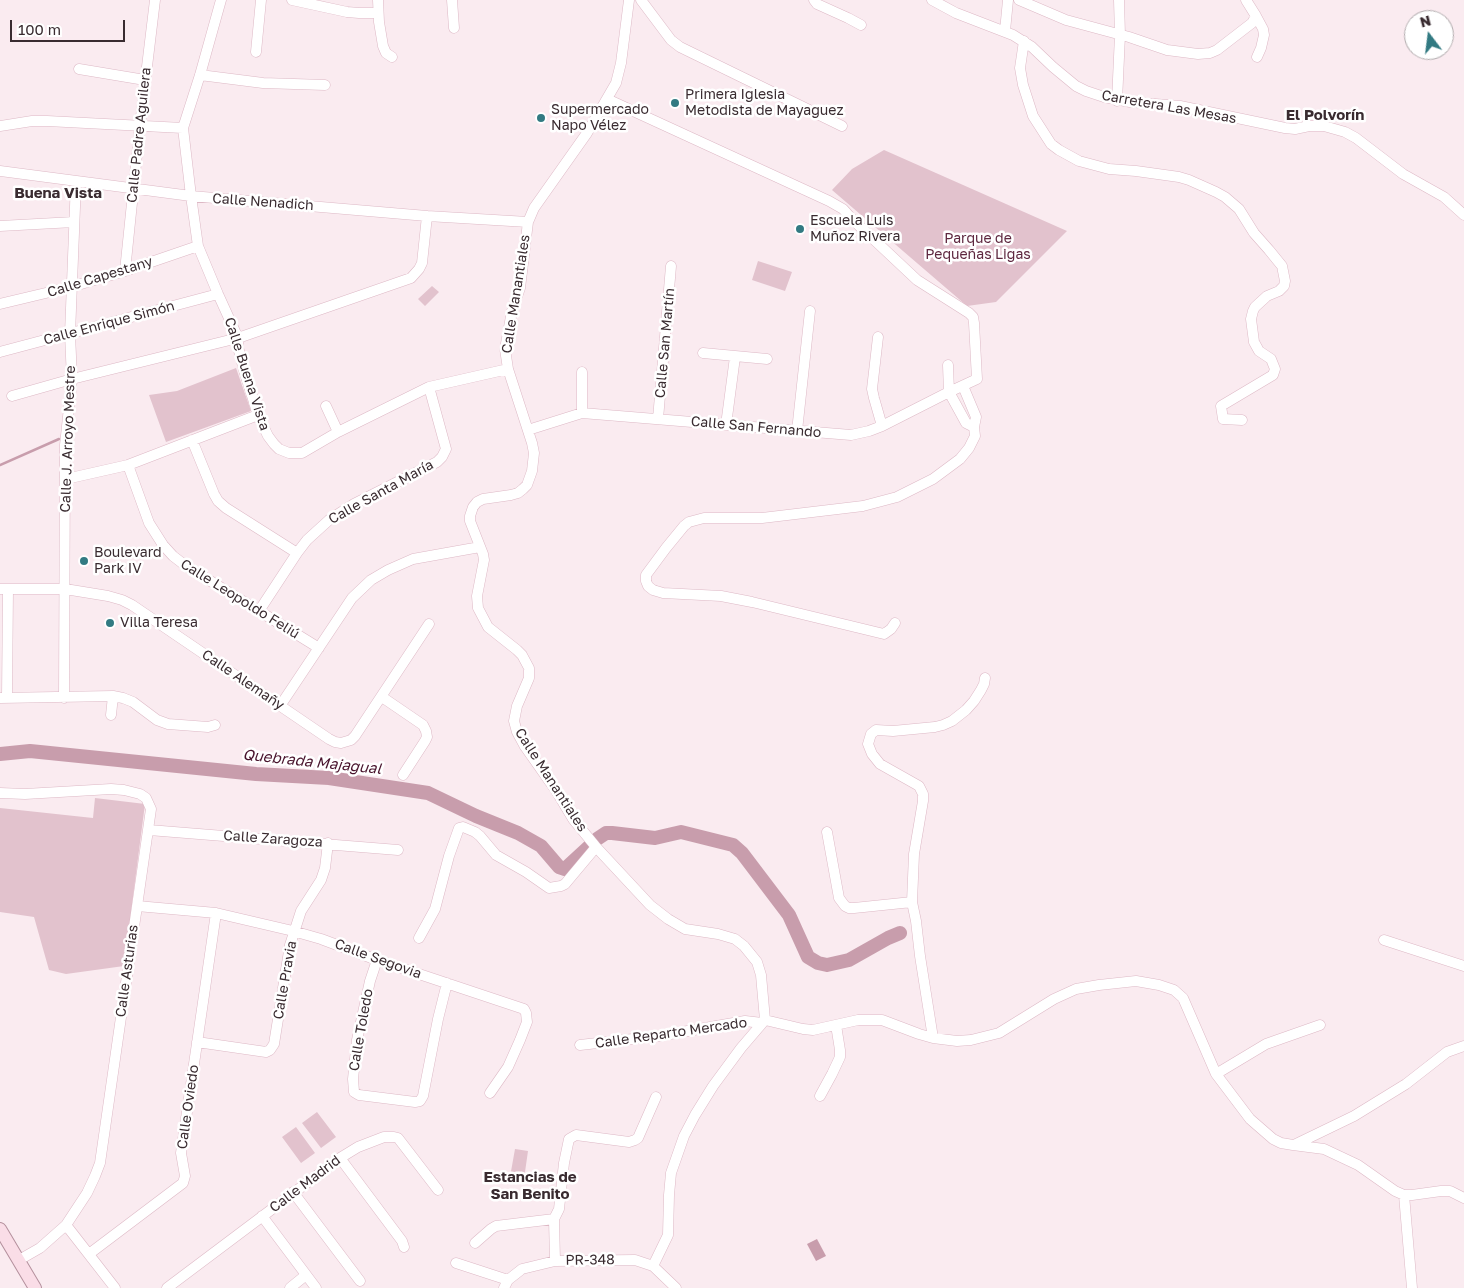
<!DOCTYPE html>
<meta charset="utf-8">
<style>
body{margin:0}
#map{position:relative;width:1464px;height:1288px;overflow:hidden;background:#faebf0;font-family:"Golos Text",sans-serif}
canvas{display:block}
.north{position:absolute;left:1404px;top:10px;width:50px;height:50px;box-sizing:border-box;background:#fff;border:1px solid #b0aaac;border-radius:50%;rotate:345deg;font-size:14px;font-weight:700;line-height:20px;text-align:center;color:#392b30}
.north::after{content:'';display:block;margin:auto;width:18px;height:22px;background:#327a82;clip-path:polygon(50% 0,100% 100%,50% 72%,0 100%)}
.scale{position:absolute;left:10px;top:20px;width:115px;height:22px;box-sizing:border-box;border:2px solid #392b30;border-top:0;padding-left:6px;font-size:15px;line-height:18px;white-space:nowrap;color:#392b30;-webkit-text-stroke:4px #fff;paint-order:stroke}
</style>
<div id="map">
<canvas width="1464" height="1288"></canvas>
<div class="north">N</div>
<div class="scale">100 m</div>
</div>
<script>
const ctx = document.querySelector('canvas').getContext('2d');
ctx.lineJoin = 'round';
function paint(path, color) {
  ctx.fillStyle = color;
  ctx.fill(path, 'evenodd');
}
function poly(rows) {
  const path = new Path2D();
  for (const r of rows) {
    path.moveTo(r[0], r[1]);
    for (let i = 2; i < r.length; i += 2) path.lineTo(r[i], r[i + 1]);
  }
  return path;
}
function strokePath(path, color, width, dash) {
  ctx.strokeStyle = color;
  ctx.lineWidth = width;
  ctx.lineCap = dash ? 'butt' : 'round';
  ctx.setLineDash(dash || []);
  ctx.stroke(path);
}
function drawText(font, color, halo, rows, align = 'center') {
  ctx.font = font + ' "Golos Text",sans-serif';
  ctx.lineWidth = 5;
  ctx.setLineDash([]);
  ctx.textBaseline = 'middle';
  ctx.strokeStyle = halo;
  ctx.fillStyle = color;
  for (const [text, x, y, turn = 0] of rows) {
    ctx.save();
    ctx.translate(x, y);
    ctx.rotate((+turn || 0) * Math.PI / 180);
    ctx.textAlign = isNaN(turn) ? turn : align;
    if (halo) ctx.strokeText(text, 0, 0);
    ctx.fillText(text, 0, 0);
    ctx.restore();
  }
}
paint(poly([
 [884,150,1067,231,996,302,967,306,832,190,852,169],
 [758,261,792,272,785,291,752,280],
 [432,286,439,292,425,306,418,299],
 [236,368,251,411,166,442,149,395,177,391],
 [95,798,145,804,124,966,66,974,49,970,34,917,0,912,0,808,93,818],
 [317,1112,336,1137,321,1148,302,1123],
 [296,1127,315,1153,301,1163,282,1137],
 [515,1149,528,1151,524,1179,510,1177]
]), '#e2c2cd');
paint(poly([
 [817,1239,826,1256,816,1261,807,1244]
]), '#c89dac');
strokePath(poly([
 [0,465,59,439]
]), '#c89dac', 2.5);
strokePath(poly([
 [0,754,30,751,256,774,329,778,428,793,476,816,518,833,541,846,559,867,565,869,590,846],
 [597,839,606,833,612,833,655,838,681,832,733,845,742,853,789,915,808,957,818,963,827,965,849,960,888,938,900,933]
]), '#c89dac', 14);
const minor = poly([
 [221,0,200,75,183,128,191,196,198,246,218,294,238,338,238,347,244,370,258,415,268,436,274,444,279,449,289,453,302,453,338,432,429,387,508,369],
 [292,0,347,12,359,13,378,13],
 [378,0,379,22,383,46,386,53,392,57],
 [452,0,454,28],
 [629,0,621,63,616,83,587,133,534,208,528,222,520,288,512,311,505,349,508,369,532,443,534,453,532,471,527,485,523,489,518,493,511,495,483,499,477,502,473,507,470,516,470,521,483,554,484,560,477,596,478,608,488,627,517,650,522,655,529,668,529,678,517,706,514,721,517,732,524,745,555,789,573,819,596,847,650,905,668,919,685,929,718,934,735,939,744,946,757,962,761,975,765,1020,741,1048,713,1086,695,1115,684,1136,671,1173,669,1195,668,1235,653,1266],
 [641,0,671,40,680,47,842,126],
 [814,0,817,4,848,18,861,25],
 [932,0,956,13,1013,35,1032,47,1053,67,1076,86,1086,91,1104,97,1130,102,1180,106,1285,128,1295,129,1309,126,1324,126,1345,132,1356,138,1403,174,1444,197,1464,215],
 [1019,0,1066,20,1129,37,1167,50,1198,54,1210,53,1217,50,1252,23,1256,16,1246,0],
 [1256,16,1263,29,1264,35,1261,48,1257,57],
 [1005,31,1008,0],
 [1024,41,1020,68,1023,85,1033,116,1051,144,1059,150,1079,161,1109,169,1136,171,1179,177,1189,180,1216,192,1225,197,1239,209,1254,233,1269,250,1282,266,1285,281,1284,286,1279,291,1267,296,1255,307,1253,311,1251,319,1254,342,1259,351,1271,359,1275,369,1273,375,1221,406,1223,419,1242,420],
 [256,52,261,0],
 [79,69,145,80],
 [200,75,263,83,325,85],
 [607,99,829,201,843,209,852,219,917,280,969,313,973,317,974,323,977,379,949,392,966,423,974,427],
 [1117,101,1120,35,1119,0],
 [0,126,32,121,47,121,183,128],
 [0,171,191,196,427,216,528,222],
 [0,226,74,222],
 [125,271,140,125,155,0],
 [0,304,71,287,125,271,198,246],
 [878,337,872,389,874,398,882,426],
 [0,352,218,294],
 [703,353,767,359],
 [582,372,582,413],
 [12,396,72,379,238,338,411,278,419,269,422,263,427,216],
 [326,406,338,432],
 [658,419,671,266],
 [726,425,735,357],
 [528,430,582,413,851,435,869,431,882,426,949,392,948,365],
 [797,431,810,311],
 [192,440,214,494,218,501,226,508,297,553],
 [128,465,149,523,163,545,173,556,186,566,319,648],
 [66,479,128,465,258,415],
 [0,589,65,589,108,596,122,600,132,605,329,739,335,742,341,743,351,740,355,736,429,624],
 [259,611,297,553,307,540,329,520,354,504,437,462,442,457,446,449,429,387],
 [895,623,891,629,884,634,752,602,721,596,663,593,653,590,648,586,646,581,646,575,666,548,684,526,689,522,704,518,762,518,863,506,897,497,933,479,960,459,969,448,975,436,974,427,976,417,963,386],
 [382,697,423,725,426,731,427,737,425,741,403,775],
 [0,698,113,696,123,698,133,702,157,720,168,724,208,727,215,725],
 [7,698,8,589],
 [64,698,65,445,72,379,70,334,76,181],
 [280,706,352,598,371,580,388,570,413,559,480,547],
 [111,715,113,696],
 [0,793,25,794,111,789,124,790,140,794,146,798,151,809,100,1163,95,1176,87,1193,66,1225,40,1248,19,1260],
 [149,830,398,850],
 [827,832,839,898,845,906,849,908,854,908,912,902],
 [137,906,216,913,293,931,321,939,377,960,524,1009,526,1013,527,1022,520,1040,508,1067,490,1093],
 [419,938,435,909,449,856,459,828,463,827,475,832,480,836,496,855,526,872,549,888,561,886,565,884,596,847],
 [1384,940,1464,966],
 [377,960,370,981,357,1040,353,1079,354,1092,359,1095,415,1102,420,1101,423,1096,438,1019,447,983],
 [765,1020,803,1029,813,1030,858,1020,882,1020,919,1034,933,1038,957,1041,971,1040,999,1033,1054,999,1076,989,1099,985,1136,981,1159,985,1174,990,1183,998,1216,1074,1250,1119,1273,1139,1281,1143,1293,1145,1324,1149,1358,1165,1395,1191,1404,1195,1412,1195,1441,1191,1450,1191,1464,1198],
 [933,1038,920,956,916,921,912,902,914,854,923,801,923,794,919,786,880,764,872,754,868,744,871,734,876,730,893,731,935,727,943,725,952,721,966,710,974,701,981,690,984,684,985,678],
 [197,1042,266,1052,270,1050,274,1044,290,945,301,911,321,880,325,868,328,843],
 [580,1045,659,1036,745,1021,762,1023],
 [1216,1074,1266,1044,1320,1025],
 [820,1096,832,1074,840,1057,840,1050,836,1025],
 [1294,1145,1354,1116,1406,1084,1447,1052,1464,1046],
 [340,1158,402,1241,404,1247],
 [293,1192,360,1281],
 [1404,1195,1412,1288],
 [262,1216,316,1288],
 [554,1219,555,1261],
 [66,1225,115,1288],
 [475,1243,491,1229,496,1226,554,1219,559,1209,564,1163,569,1139,576,1135,629,1142,635,1140,638,1138,656,1097],
 [89,1254,183,1183,185,1176,181,1153,216,913],
 [456,1263,508,1280],
 [167,1288,340,1158,358,1147,384,1137,394,1137,398,1138,438,1190],
 [290,1288,306,1275],
 [504,1288,508,1280,522,1269,555,1261,635,1260,653,1266,676,1288]
]);
const major = poly([
 [0,1229,35,1288]
]);
strokePath(minor, '#ddb8c5', 11);
strokePath(major, '#b4909d', 14);
strokePath(minor, '#fff', 10);
strokePath(major, '#fadde7', 12);
for (const [x, y, r, color] of [
 [675,103,5,"#327a82"],
 [541,118,5,"#327a82"],
 [800,229,5,"#327a82"],
 [84,561,5,"#327a82"],
 [110,623,5,"#327a82"]
]) {
  const dot = new Path2D();
  dot.arc(x, y, r, 0, 2 * Math.PI);
  ctx.fillStyle = color;
  ctx.fill(dot);
  strokePath(dot, '#fff', 2);
}
drawText('14px', '#392b30', '#fff', [
 ["Primera Iglesia",685,95],
 ["Metodista de Mayaguez",685,111],
 ["Supermercado",551,110],
 ["Napo Vélez",551,126],
 ["Escuela Luis",810,221],
 ["Muñoz Rivera",810,237],
 ["Boulevard",94,553],
 ["Park IV",94,569],
 ["Villa Teresa",120,623]
], 'left');
drawText('14px', '#392b30', '#fff', [
 ["Carretera Las Mesas",1169,107,10],
 ["Calle Padre Aguilera",139,135,-84],
 ["Calle Nenadich",263,202,4],
 ["Calle Capestany",100,277,-17],
 ["Calle Manantiales",516,294,-81],
 ["Calle Enrique Simón",109,323,-15],
 ["Calle San Martín",665,343,-85],
 ["Calle Buena Vista",247,374,72],
 ["Calle San Fernando",756,427,5],
 ["Calle J. Arroyo Mestre",68,439,-88],
 ["Calle Santa María",381,492,-29],
 ["Calle Leopoldo Feliú",240,599,32],
 ["Calle Alemañy",243,680,34],
 ["Calle Manantiales",551,780,57],
 ["Calle Zaragoza",273,839,4],
 ["Calle Segovia",378,959,20],
 ["Calle Asturias",127,971,-82],
 ["Calle Pravia",285,980,-80],
 ["Calle Toledo",361,1030,-80],
 ["Calle Reparto Mercado",671,1033,-8],
 ["Calle Oviedo",188,1107,-82],
 ["Calle Madrid",305,1184,-37],
 ["PR-348",590,1260,-1]
]);
drawText('14px', '#5e273f', '#fff', [
 ["Parque de",978,239],
 ["Pequeñas Ligas",978,255]
]);
drawText('bold 15px', '#392b30', '#fff', [
 ["El Polvorín",1325,115],
 ["Buena Vista",58,193],
 ["Estancias de",530,1177],
 ["San Benito",530,1194]
]);
drawText('italic 15px', '#48132c', '#fff', [
 ["Quebrada Majagual",312,762,6]
]);
</script>
